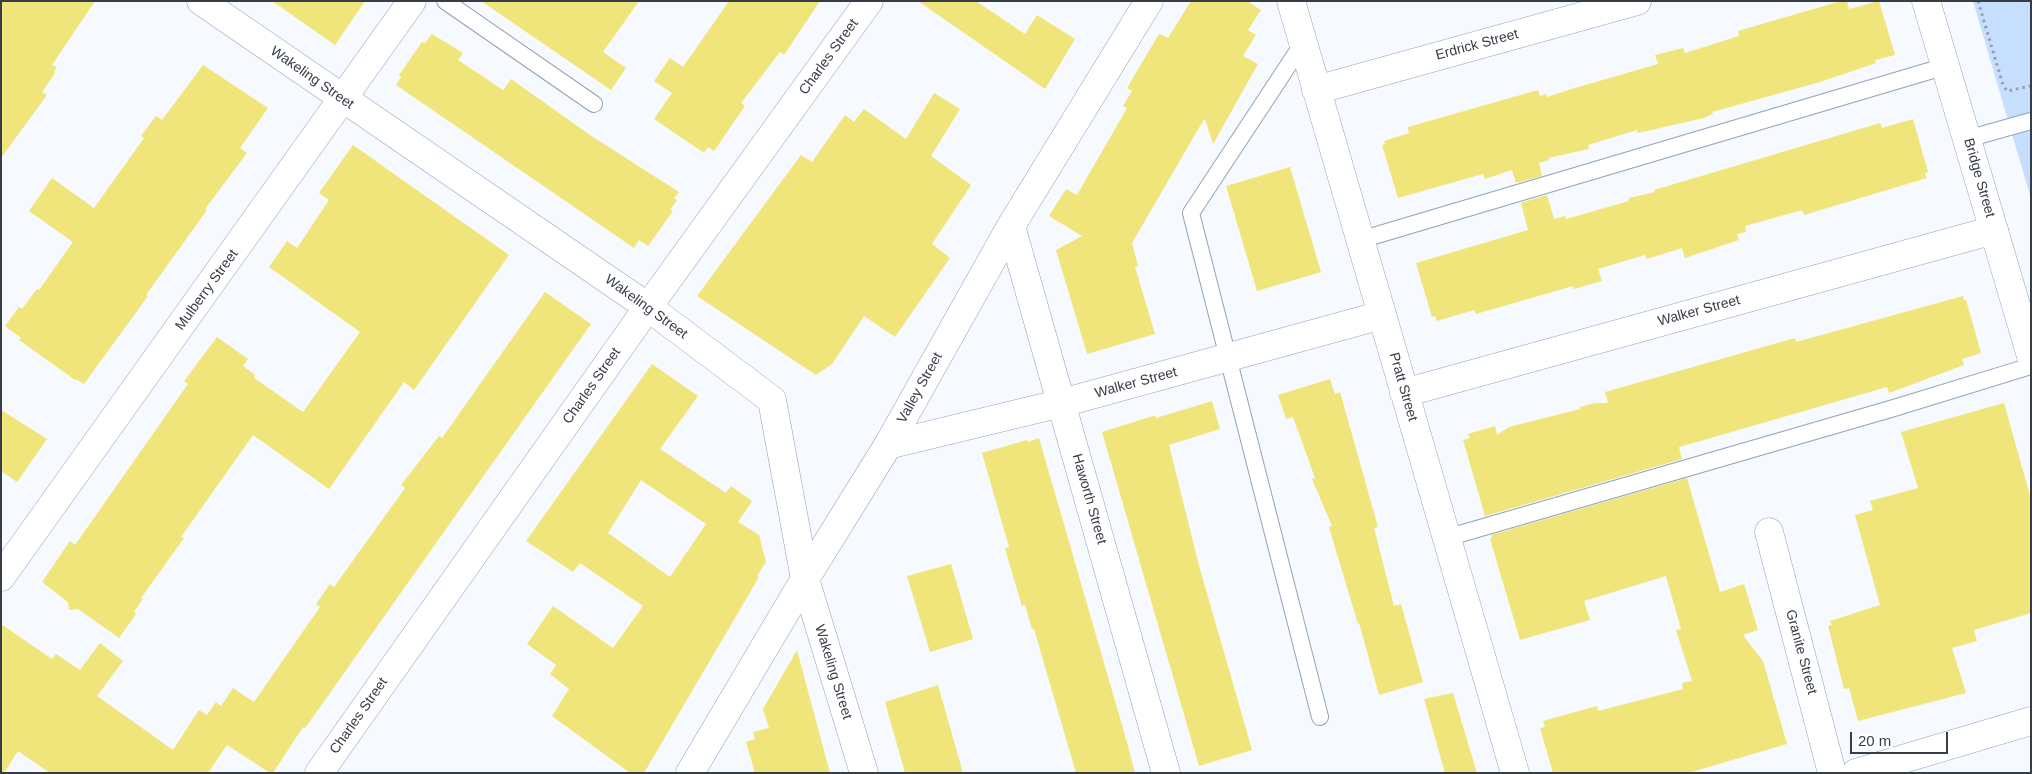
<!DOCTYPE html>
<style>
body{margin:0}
#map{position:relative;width:2032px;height:774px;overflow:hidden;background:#f6fafe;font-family:Arial,sans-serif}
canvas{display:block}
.frame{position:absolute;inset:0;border:2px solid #363d46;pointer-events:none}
.scale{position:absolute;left:1850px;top:732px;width:98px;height:22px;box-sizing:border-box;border:2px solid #363d46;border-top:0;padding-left:6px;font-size:15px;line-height:18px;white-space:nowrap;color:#363d46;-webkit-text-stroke:4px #fff;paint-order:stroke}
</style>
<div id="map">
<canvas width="2032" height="774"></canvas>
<div class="frame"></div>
<div class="scale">20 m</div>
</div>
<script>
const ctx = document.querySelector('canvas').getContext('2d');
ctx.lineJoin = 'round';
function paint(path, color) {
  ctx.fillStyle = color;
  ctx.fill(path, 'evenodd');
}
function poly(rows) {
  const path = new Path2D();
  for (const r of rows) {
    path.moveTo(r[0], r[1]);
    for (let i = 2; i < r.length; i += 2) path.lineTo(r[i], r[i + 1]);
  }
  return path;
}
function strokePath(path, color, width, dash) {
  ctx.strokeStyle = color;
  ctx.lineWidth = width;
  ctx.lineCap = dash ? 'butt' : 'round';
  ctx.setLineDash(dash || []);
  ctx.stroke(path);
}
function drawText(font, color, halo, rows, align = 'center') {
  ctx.font = font + ' Arial,sans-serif';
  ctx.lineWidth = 5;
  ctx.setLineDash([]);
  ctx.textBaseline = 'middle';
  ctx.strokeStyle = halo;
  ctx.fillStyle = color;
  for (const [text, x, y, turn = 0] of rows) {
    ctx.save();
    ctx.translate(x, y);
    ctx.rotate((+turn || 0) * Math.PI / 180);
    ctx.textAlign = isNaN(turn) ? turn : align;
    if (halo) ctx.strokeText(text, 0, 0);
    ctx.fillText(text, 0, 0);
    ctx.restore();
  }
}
paint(poly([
 [1973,1,2031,1,2031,199]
]), '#c6dffe');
paint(poly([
 [1,1,95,1,52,65,57,67,54,72,55,73,42,92,47,95,1,158],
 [272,1,365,1,335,45],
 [481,1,639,1,603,52,626,68,611,90],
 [729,1,820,1,784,55,780,52,741,103,745,106,714,151,708,147,704,153,654,119,672,93,654,81,670,58,683,67],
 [918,1,976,1,1025,34,1037,15,1075,39,1045,89],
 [1191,1,1247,1,1261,10,1248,30,1256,35,1243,56,1258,64,1213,144,1205,119,1200,126,1132,243,1138,266,1135,267,1155,334,1087,354,1056,250,1082,236,1049,216,1066,189,1077,195,1127,108,1123,106,1132,91,1127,88,1159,34,1168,38],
 [1841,1,1847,1,1849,9,1879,1,1895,55,1875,60,1876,63,1820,82,1712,112,1713,114,1704,118,1638,133,1637,130,1588,145,1589,149,1548,158,1549,160,1539,163,1542,176,1516,183,1512,170,1485,179,1483,174,1398,198,1382,145,1385,144,1384,141,1409,133,1408,127,1538,90,1540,96,1546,94,1547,97,1575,88,1658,64,1655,55,1683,48,1685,53,1739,36,1738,31],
 [432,34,463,53,458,60,503,90,511,79,590,135,679,192,674,198,677,200,670,210,673,211,648,246,639,240,634,248,396,85,401,77,399,75,422,42,425,43],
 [203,65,268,108,240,148,247,153,205,209,207,210,146,295,148,296,84,384,76,379,75,380,19,340,21,338,5,326,19,307,22,309,37,289,39,290,73,242,29,211,52,178,94,208,144,138,141,136,156,116,162,120],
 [934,93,960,109,931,156,971,185,932,244,950,258,895,337,864,316,832,364,816,375,697,296,801,155,812,162,845,115,854,122,864,109,906,139],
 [1913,119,1928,172,1925,174,1927,178,1804,215,1802,210,1745,226,1746,232,1737,234,1739,240,1685,258,1682,248,1647,259,1645,255,1598,269,1602,281,1574,289,1573,286,1476,314,1474,310,1437,321,1435,316,1432,317,1416,263,1528,230,1521,203,1547,195,1554,219,1565,216,1566,219,1629,201,1629,198,1655,192,1654,190,1833,137,1880,123,1882,128],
 [353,145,509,255,414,390,404,382,329,489,253,435,181,537,184,538,141,598,143,599,134,612,136,614,119,638,78,609,69,610,68,602,42,582,70,541,75,545,188,384,184,381,217,337,248,359,243,366,255,375,254,378,303,412,360,332,269,267,287,241,297,248,329,200,319,193],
 [1290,167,1321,272,1257,291,1226,186],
 [545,292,591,324,325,700,305,728,303,727,273,773,270,773,227,745,208,773,50,773,18,751,4,773,1,773,1,624,52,659,56,654,80,670,100,643,123,661,97,696,173,750,199,710,207,715,216,702,221,706,233,688,254,702,320,607,316,604,330,584,334,587,405,488,401,485,439,436,442,438],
 [1963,296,1964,300,1966,300,1981,353,1962,359,1964,365,1889,393,1887,387,1690,444,1679,447,1682,459,1485,516,1463,440,1470,438,1468,434,1495,426,1497,435,1509,427,1580,409,1580,407,1595,403,1608,403,1605,392,1795,338,1796,342],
 [652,364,698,396,660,449,726,493,731,486,752,501,738,522,759,535,766,562,757,576,759,577,644,773,630,773,552,716,569,689,550,674,556,665,527,644,553,606,613,648,643,606,580,563,573,572,526,541],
 [641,480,706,524,670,577,608,533],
 [1330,379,1335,394,1340,392,1378,527,1374,528,1394,606,1401,604,1423,682,1379,695,1359,623,1358,624,1331,534,1329,527,1332,526,1312,479,1315,478,1293,417,1286,419,1278,395],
 [1212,401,1220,429,1169,445,1198,562,1252,750,1199,766,1102,432,1153,416,1155,416,1156,418],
 [2004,403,2031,499,2031,613,1974,630,1977,641,1952,648,1966,693,1858,721,1849,688,1844,689,1828,626,1832,625,1830,621,1880,605,1855,515,1873,510,1870,501,1918,488,1901,432],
 [1,410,47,439,17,482,1,471],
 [1039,438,1126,739,1135,773,1076,773,1034,629,1032,629,1025,605,1022,606,1008,559,1005,548,1009,547,982,453,1027,440,1028,442],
 [1687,478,1720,592,1744,584,1758,630,1743,635,1763,661,1787,744,1688,773,1553,773,1540,728,1545,727,1543,721,1597,706,1598,711,1683,689,1682,683,1692,681,1676,630,1681,629,1666,576,1584,601,1590,620,1520,640,1490,539,1492,538,1491,535],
 [951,564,973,639,930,652,907,576],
 [797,650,830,773,755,773,746,742,755,739,753,732,769,728,763,709],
 [938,685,963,773,905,773,885,702],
 [1453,693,1477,773,1445,773,1424,699]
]), '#efe57a');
const service = poly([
 [445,1,594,104],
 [1303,43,1191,213,1320,717],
 [1967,139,2031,121],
 [1360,240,1946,66],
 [1446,538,1894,408,2031,366]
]);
const minor = poly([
 [201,1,648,307,772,400,805,579,864,773],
 [1291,1,1515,773],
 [1316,90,1637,1],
 [1011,226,1166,773],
 [1404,393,1994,230],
 [888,445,1062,403,1382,315],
 [1769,532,1832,773],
 [1,577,412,1],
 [319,773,648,307,869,1],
 [690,773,805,579,888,445,1011,226,1149,1],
 [1856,773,2031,721]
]);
const secondary = poly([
 [1926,1,2031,356]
]);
strokePath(service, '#91a2b7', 18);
strokePath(minor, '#91a2b7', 29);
strokePath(secondary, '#91a2b7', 29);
strokePath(poly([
 [1978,1,2003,85,2007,91,2031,86]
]), '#999ea4', 3, [2.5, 4]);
strokePath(service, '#fff', 16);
strokePath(minor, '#fff', 28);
strokePath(secondary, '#fff', 28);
drawText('14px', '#363d46', '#fff', [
 ["Erdrick Street",1477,45,-15],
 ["Charles Street",829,57,-54],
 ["Wakeling Street",312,78,35],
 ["Bridge Street",1979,178,74],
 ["Mulberry Street",207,290,-54],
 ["Wakeling Street",646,307,36],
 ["Walker Street",1699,311,-15],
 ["Walker Street",1136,383,-15],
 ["Charles Street",592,386,-55],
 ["Pratt Street",1403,387,74],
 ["Valley Street",920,388,-61],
 ["Haworth Street",1089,499,74],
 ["Granite Street",1801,652,75],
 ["Wakeling Street",833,672,73],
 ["Charles Street",359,716,-55]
]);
</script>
